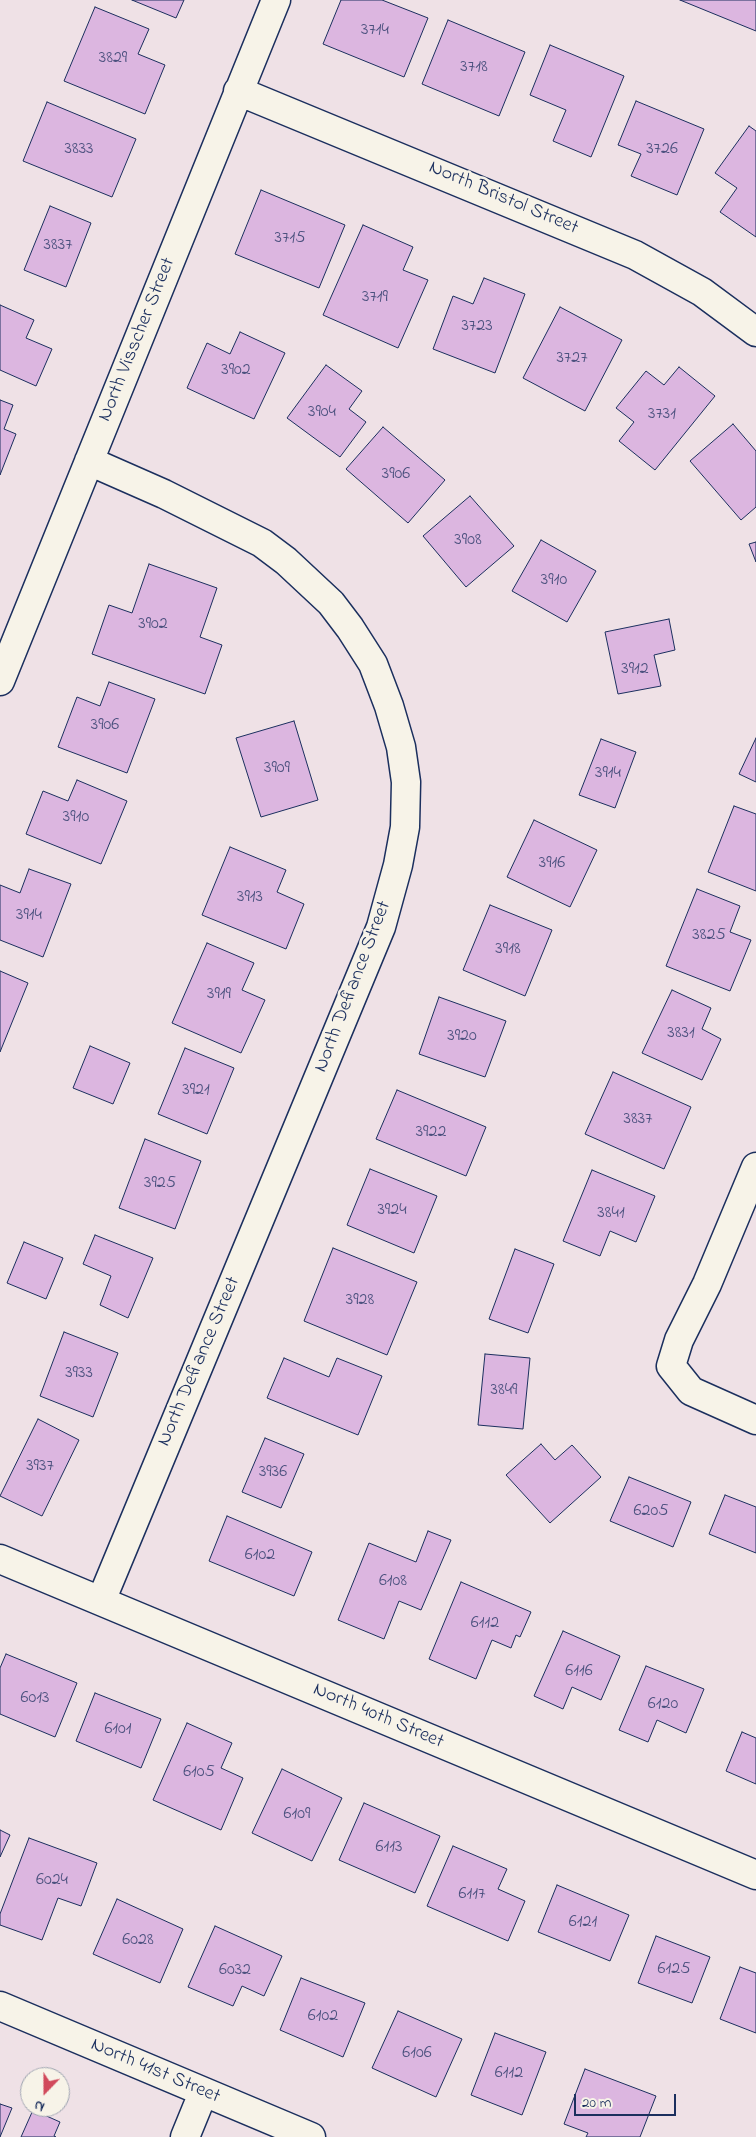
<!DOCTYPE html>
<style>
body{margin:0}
#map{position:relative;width:756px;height:2137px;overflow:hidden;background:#efe1e6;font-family:"Indie Flower",sans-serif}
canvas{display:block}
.north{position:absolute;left:20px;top:2067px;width:50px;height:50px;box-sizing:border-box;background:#f7f3e8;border:1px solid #9fa5b1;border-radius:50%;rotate:202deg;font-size:14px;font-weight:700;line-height:20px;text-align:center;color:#1b2f5e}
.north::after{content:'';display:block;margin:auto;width:18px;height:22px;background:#d1495b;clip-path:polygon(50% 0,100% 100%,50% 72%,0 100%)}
.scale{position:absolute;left:574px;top:2094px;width:102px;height:22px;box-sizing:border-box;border:2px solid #1b2f5e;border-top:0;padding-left:6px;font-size:15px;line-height:18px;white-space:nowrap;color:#1b2f5e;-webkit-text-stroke:4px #f7f3e8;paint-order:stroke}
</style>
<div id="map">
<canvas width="756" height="2137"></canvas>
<div class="north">N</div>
<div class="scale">20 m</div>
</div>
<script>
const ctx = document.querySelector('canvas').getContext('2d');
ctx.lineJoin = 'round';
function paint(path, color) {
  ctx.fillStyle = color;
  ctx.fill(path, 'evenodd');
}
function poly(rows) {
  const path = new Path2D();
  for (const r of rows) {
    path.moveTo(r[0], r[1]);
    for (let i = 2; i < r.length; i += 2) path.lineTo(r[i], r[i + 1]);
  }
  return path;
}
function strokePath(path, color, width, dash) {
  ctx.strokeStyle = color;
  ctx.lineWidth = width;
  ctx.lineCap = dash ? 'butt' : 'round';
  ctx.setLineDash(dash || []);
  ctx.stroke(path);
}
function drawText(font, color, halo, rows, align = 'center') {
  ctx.font = font + ' "Indie Flower",sans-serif';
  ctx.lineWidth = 5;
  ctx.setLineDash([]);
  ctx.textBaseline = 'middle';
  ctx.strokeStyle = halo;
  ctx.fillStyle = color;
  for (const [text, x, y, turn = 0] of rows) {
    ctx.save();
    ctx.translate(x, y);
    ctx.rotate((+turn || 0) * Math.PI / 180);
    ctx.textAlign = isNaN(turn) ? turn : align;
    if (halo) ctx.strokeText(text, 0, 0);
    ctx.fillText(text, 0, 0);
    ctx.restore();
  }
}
const building = poly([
 [132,0,184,0,176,18,132,0],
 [341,0,382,0,428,18,404,77,323,44,341,0],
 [680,0,756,0,756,31,680,0],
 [95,7,149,29,138,54,165,65,145,114,64,81,95,7],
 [448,20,525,52,499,116,422,84,448,20],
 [550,45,624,76,591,157,553,141,566,110,530,95,550,45],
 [636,101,704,129,677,195,631,176,641,154,618,145,636,101],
 [47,102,136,139,112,197,23,161,47,102],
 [749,126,756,131,756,237,720,212,737,188,715,173,749,126],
 [261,190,345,225,319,288,235,254,261,190],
 [50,206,91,223,66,287,24,270,50,206],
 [363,225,413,247,403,270,428,280,398,348,323,315,363,225],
 [484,278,525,294,495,373,433,349,453,296,473,304,484,278],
 [0,305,34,320,26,338,52,349,36,386,0,370,0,305],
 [560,307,622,340,585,411,523,378,560,307],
 [240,332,285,353,254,419,187,388,207,343,230,354,240,332],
 [326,365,362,391,349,409,366,422,340,457,287,418,326,365],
 [679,367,715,396,655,470,619,441,634,422,616,408,646,371,664,385,679,367],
 [0,400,13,405,4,429,16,434,0,475,0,400],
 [733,424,756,451,756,507,741,520,690,461,733,424],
 [383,427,445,480,408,523,346,469,383,427],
 [470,496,514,546,466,587,423,536,470,496],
 [541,540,596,571,567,622,512,591,541,540],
 [756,542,756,562,749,544,756,542],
 [149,564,217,588,200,637,222,645,205,694,92,654,109,605,132,613,149,564],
 [669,619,675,650,654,655,661,686,618,694,605,632,669,619],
 [109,682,155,699,127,773,58,747,77,697,100,706,109,682],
 [294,721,318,800,261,817,236,738,294,721],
 [756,738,756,782,739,774,756,738],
 [601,739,636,752,615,808,579,795,601,739],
 [77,780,127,801,101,864,26,834,43,791,68,801,77,780],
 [734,806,756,814,756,891,708,872,734,806],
 [534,820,597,850,570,907,507,877,534,820],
 [230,847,286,870,277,892,304,904,286,949,202,915,230,847],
 [29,869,71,884,43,957,0,940,0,885,20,893,29,869],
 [697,889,740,906,730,932,751,940,730,991,666,966,697,889],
 [490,905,552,930,525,996,463,970,490,905],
 [207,943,254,963,242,990,265,1000,241,1053,172,1023,207,943],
 [0,971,28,983,0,1052,0,971],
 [672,990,711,1008,702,1029,721,1039,702,1080,642,1053,672,990],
 [439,997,506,1021,485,1077,419,1054,439,997],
 [90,1046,130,1063,113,1104,73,1088,90,1046],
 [185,1048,234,1068,207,1134,158,1114,185,1048],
 [613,1072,691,1107,664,1169,585,1134,613,1072],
 [397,1090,486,1127,466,1176,376,1139,397,1090],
 [145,1139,201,1161,175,1229,119,1208,145,1139],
 [370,1169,437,1196,414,1253,347,1225,370,1169],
 [592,1170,655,1196,636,1242,610,1231,600,1256,563,1241,592,1170],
 [95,1235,153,1258,128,1318,100,1305,111,1276,83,1264,95,1235],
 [24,1242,63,1258,46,1299,7,1283,24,1242],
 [333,1248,417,1282,387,1355,304,1321,333,1248],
 [515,1249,554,1264,528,1333,489,1319,515,1249],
 [64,1332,118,1353,93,1417,40,1396,64,1332],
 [485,1354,530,1358,523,1429,478,1425,485,1354],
 [284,1358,329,1377,337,1358,382,1376,358,1435,267,1398,284,1358],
 [38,1419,79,1440,42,1516,0,1496,38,1419],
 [265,1438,304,1454,281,1508,242,1492,265,1438],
 [541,1444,555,1460,572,1445,601,1477,550,1523,506,1475,541,1444],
 [629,1477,691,1502,673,1547,610,1521,629,1477],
 [725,1495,756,1507,756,1553,709,1534,725,1495],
 [227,1516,312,1552,294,1596,209,1561,227,1516],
 [428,1531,451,1540,421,1610,399,1601,384,1639,338,1620,369,1543,416,1562,428,1531],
 [461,1582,531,1612,520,1637,516,1635,511,1648,492,1640,476,1679,429,1659,461,1582],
 [563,1631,620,1656,601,1700,572,1687,563,1709,534,1696,563,1631],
 [6,1654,77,1683,55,1737,0,1714,0,1668,6,1654],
 [646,1666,704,1689,686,1733,657,1720,648,1742,619,1730,646,1666],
 [95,1693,161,1719,141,1768,76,1741,95,1693],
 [187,1723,232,1743,221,1768,243,1778,221,1830,153,1800,187,1723],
 [742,1732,756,1738,756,1784,726,1771,742,1732],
 [282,1769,342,1798,312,1861,252,1833,282,1769],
 [364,1803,440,1836,415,1893,339,1860,364,1803],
 [0,1830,10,1835,0,1857,0,1830],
 [29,1838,97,1863,81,1906,58,1898,42,1940,0,1925,0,1914,29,1838],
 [453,1846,507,1869,498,1889,525,1901,508,1941,427,1906,453,1846],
 [557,1885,629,1915,610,1961,538,1932,557,1885],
 [117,1899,183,1929,160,1983,93,1954,117,1899],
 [215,1926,282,1956,264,1996,242,1986,233,2006,188,1987,215,1926],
 [656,1936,710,1957,692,2003,638,1983,656,1936],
 [740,1967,756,1973,756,2033,720,2019,740,1967],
 [301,1978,365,2003,343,2057,280,2030,301,1978],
 [398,2011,462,2039,436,2097,372,2068,398,2011],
 [495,2033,546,2052,522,2115,471,2095,495,2033],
 [585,2069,656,2096,640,2137,586,2137,588,2133,564,2124,585,2069],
 [0,2104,12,2108,0,2137,0,2104],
 [33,2110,60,2122,54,2136,56,2137,21,2137,33,2110]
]);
paint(building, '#dcb6e0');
strokePath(building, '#1b2f5e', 1);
const minor = poly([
 [238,91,635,255,702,292,756,332],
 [89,461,164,494,262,543,286,561,331,603,350,628,373,664,389,706,401,747,406,782,405,827,398,865,381,927,101,1601],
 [0,681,276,0],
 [756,1167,707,1284,679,1340,671,1366,691,1391,756,1420],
 [0,1559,756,1875],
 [0,2006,311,2137],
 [185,2137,203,2093]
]);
strokePath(minor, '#1b2f5e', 31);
strokePath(minor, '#f7f3e8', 28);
drawText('18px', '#4b517e', null, [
 ["3714",375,31],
 ["3829",113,59],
 ["3718",474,68],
 ["3833",79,150],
 ["3726",662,150],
 ["3715",290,239],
 ["3837",58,246],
 ["3719",375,298],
 ["3723",477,327],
 ["3727",572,359],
 ["3902",236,371],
 ["3904",322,413],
 ["3731",662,415],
 ["3906",396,475],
 ["3908",468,541],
 ["3910",554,581],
 ["3902",153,625],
 ["3912",635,670],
 ["3906",105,726],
 ["3909",277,769],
 ["3914",608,774],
 ["3910",76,818],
 ["3916",552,864],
 ["3913",250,898],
 ["3914",29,916],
 ["3825",709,936],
 ["3918",508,950],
 ["3919",219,995],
 ["3831",681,1034],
 ["3920",462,1037],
 ["3921",196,1091],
 ["3837",638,1120],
 ["3922",431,1133],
 ["3925",160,1184],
 ["3924",392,1211],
 ["3841",611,1214],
 ["3928",360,1301],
 ["3933",79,1374],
 ["3849",504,1391],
 ["3937",40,1467],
 ["3936",273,1473],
 ["6205",651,1512],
 ["6102",260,1556],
 ["6108",393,1582],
 ["6112",485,1624],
 ["6116",579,1672],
 ["6013",35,1699],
 ["6120",663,1705],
 ["6101",118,1730],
 ["6105",199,1773],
 ["6109",297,1815],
 ["6113",389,1848],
 ["6024",52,1881],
 ["6117",472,1895],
 ["6121",583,1923],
 ["6028",138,1941],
 ["6125",674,1970],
 ["6032",235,1971],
 ["6102",323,2017],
 ["6106",417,2054],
 ["6112",509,2074]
]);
drawText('20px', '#1b2f5e', '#f7f3e8', [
 ["North Bristol Street",503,199,23],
 ["North Visscher Street",138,340,-68],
 ["North Defiance Street",354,987,-69],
 ["North Defiance Street",200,1362,-67],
 ["North 40th Street",378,1717,23],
 ["North 41st Street",155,2072,23]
]);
</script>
